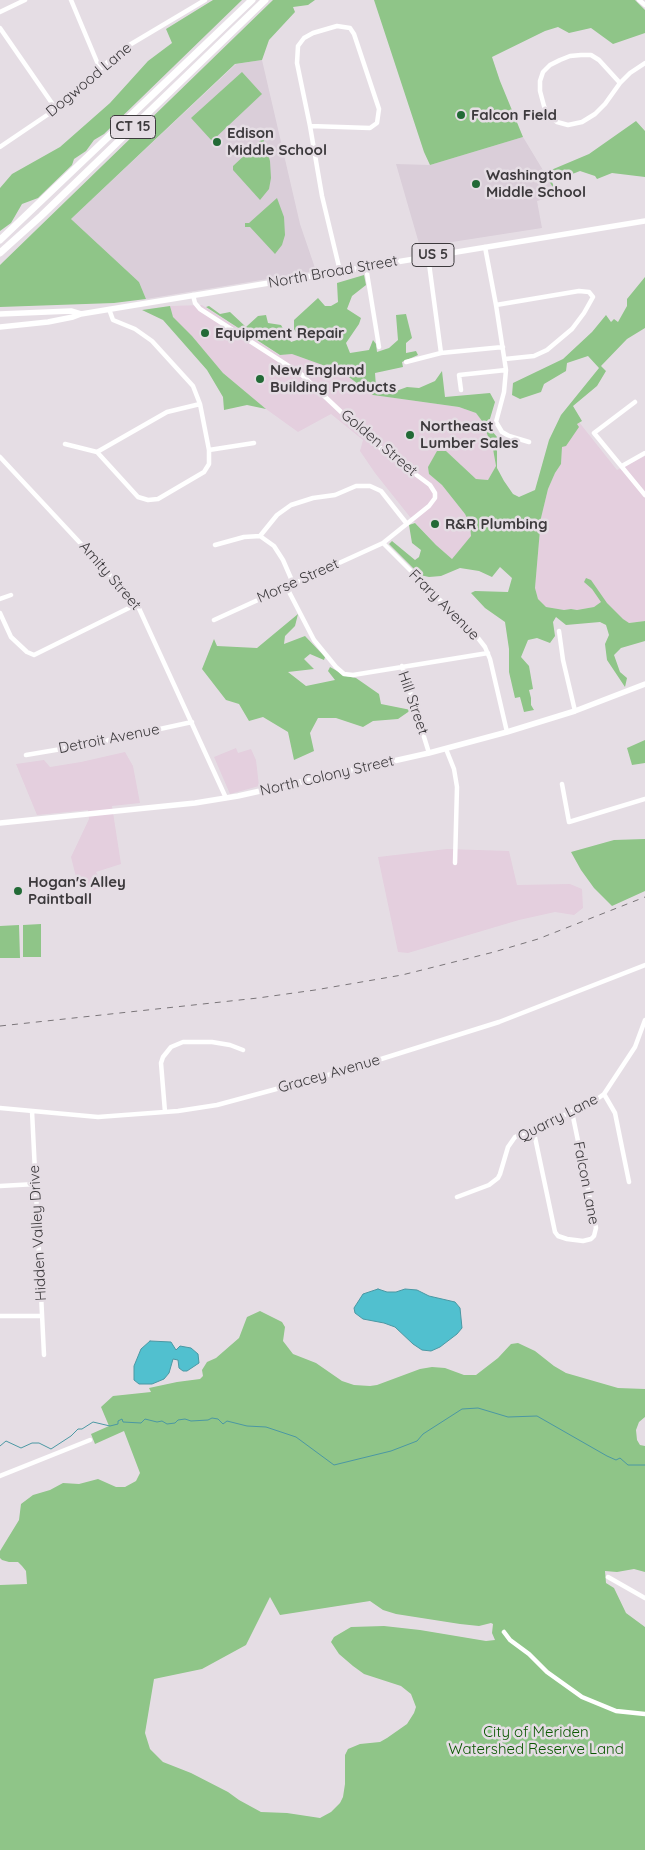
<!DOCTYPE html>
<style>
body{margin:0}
canvas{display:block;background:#e5dde4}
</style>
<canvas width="645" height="1850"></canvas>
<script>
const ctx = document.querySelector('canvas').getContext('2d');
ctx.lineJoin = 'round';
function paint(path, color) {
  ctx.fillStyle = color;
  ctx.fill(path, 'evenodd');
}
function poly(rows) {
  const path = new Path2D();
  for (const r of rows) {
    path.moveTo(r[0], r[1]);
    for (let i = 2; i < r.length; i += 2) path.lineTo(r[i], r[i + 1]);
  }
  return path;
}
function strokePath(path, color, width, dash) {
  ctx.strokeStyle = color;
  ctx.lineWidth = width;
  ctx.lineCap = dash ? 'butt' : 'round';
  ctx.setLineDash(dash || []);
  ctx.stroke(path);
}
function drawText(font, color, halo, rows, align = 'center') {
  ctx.font = font + ' Quicksand,sans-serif';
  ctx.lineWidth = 5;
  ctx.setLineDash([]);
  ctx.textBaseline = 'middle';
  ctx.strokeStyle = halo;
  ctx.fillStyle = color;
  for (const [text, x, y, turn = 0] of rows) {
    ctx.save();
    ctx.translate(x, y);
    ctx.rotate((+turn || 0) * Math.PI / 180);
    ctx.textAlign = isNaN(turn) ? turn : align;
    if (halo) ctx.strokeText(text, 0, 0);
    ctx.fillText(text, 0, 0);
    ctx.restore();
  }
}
paint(poly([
 [202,305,279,355,292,354,342,372,373,395,459,407,476,413,482,421,493,449,496,466,488,480,476,479,446,451,429,474,442,485,465,514,470,524,472,536,452,559,436,545,410,517,375,473,360,451,363,440,331,414,298,432,266,409,223,373,192,336,172,317,170,306],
 [579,422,617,470,645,456,645,621,628,623,601,603,594,607,577,610,571,609,564,610,545,607,538,599,535,588,541,518,548,489,555,473,561,464,562,447],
 [236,748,238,753,251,749,256,760,259,786,230,794,214,757],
 [125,752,133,766,140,803,112,806,121,864,96,872,104,886,94,890,76,877,71,857,89,819,88,810,37,815,16,764,44,760,50,767,81,762],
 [447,849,509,851,517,885,570,884,582,889,583,908,574,915,555,912,519,920,408,953,398,952,378,857]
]), '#e4cfde');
paint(poly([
 [262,60,300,224,316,271,146,299,139,282,71,219,236,64],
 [523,137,558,195,537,201,542,228,420,247,396,164,430,165]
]), '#daced9');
paint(poly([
 [213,0,242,0,104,134,94,140,86,151,74,159,72,165,38,198,22,204,11,223,0,231,0,188,12,174,60,147,110,103,148,61,172,43,166,29],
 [273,0,315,0,308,5,293,7,295,12,269,40,262,60,235,64,71,219,139,282,146,299,114,303,0,307,0,265],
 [374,0,635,0,645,10,645,33,613,44,591,28,569,33,558,27,545,31,492,57,500,81,523,137,430,165,424,152],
 [242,72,262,94,212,141,191,118],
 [636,121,645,131,645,177,612,173,597,179,595,176,580,171,552,182,557,194,544,173,589,154],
 [263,138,270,161,271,178,269,189,260,200,233,170,233,166],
 [277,198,284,217,285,235,282,245,275,254,250,227,245,227,245,223,249,223],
 [364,275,366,285,352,296,347,309,361,318,359,324,346,343,350,353,369,350,373,340,376,344,377,352,389,348,398,340,396,315,406,314,412,338,406,343,406,353,416,351,418,355,402,362,403,367,375,373,376,387,396,391,407,387,419,388,435,381,442,371,445,397,490,393,495,402,489,422,492,431,497,437,497,468,504,481,513,494,519,497,535,490,549,440,561,415,599,368,588,356,567,363,566,371,544,384,541,392,520,399,512,395,513,383,563,359,592,332,606,315,611,322,614,319,618,322,627,306,627,299,645,277,645,328,627,339,601,366,606,371,597,386,573,406,582,421,577,424,579,427,566,446,562,447,561,464,555,473,548,489,541,518,535,588,538,599,546,607,564,610,571,609,577,610,594,607,601,602,592,589,584,582,586,578,591,580,607,603,623,619,629,623,645,621,645,641,621,648,614,655,620,672,627,678,625,687,607,660,605,644,609,635,606,625,600,622,566,625,556,617,553,622,555,636,550,643,537,638,528,640,521,657,529,666,533,689,529,690,531,698,531,705,534,710,524,712,520,697,515,698,509,672,509,649,505,622,485,608,471,593,475,591,508,592,512,578,500,567,492,577,479,571,460,568,441,576,429,577,420,575,389,544,392,541,415,560,419,557,421,550,412,543,409,525,415,523,436,545,452,559,471,536,470,524,465,514,442,485,429,474,428,467,437,451,446,451,476,479,488,480,496,466,493,449,482,421,476,413,459,407,373,395,342,372,292,354,280,355,206,307,209,306,220,314,230,312,246,327,258,316,266,315,268,323,281,325,291,342,300,339,294,329,294,320,318,298,325,306,331,306,338,302,337,283],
 [170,306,173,317,192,336,223,373,266,409,247,405,224,410,223,397,207,370,163,320,142,310],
 [298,614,295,626,285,636,284,644,305,636,325,657,324,660,310,654,304,659,314,669,288,672,306,686,335,680,328,671,330,667,346,676,356,678,379,694,381,704,411,710,398,719,373,721,363,727,336,718,318,718,310,733,314,751,294,760,288,732,263,717,249,721,239,704,226,700,202,669,214,639,217,646,257,648],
 [645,740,645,763,632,765,627,748],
 [645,839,645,891,612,906,594,888,581,870,571,852,614,840],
 [41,924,41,957,23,957,23,925],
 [19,925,20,958,0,958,0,926],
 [260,1311,282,1322,285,1327,283,1341,293,1354,316,1363,342,1381,354,1385,370,1386,377,1385,420,1369,432,1367,445,1368,464,1375,476,1375,498,1358,511,1344,518,1343,535,1351,554,1366,566,1373,618,1388,645,1389,645,1417,639,1422,636,1430,637,1440,640,1445,645,1446,645,1572,634,1569,617,1572,605,1571,606,1583,614,1588,626,1613,645,1627,645,1850,0,1850,0,1585,27,1584,26,1571,22,1566,18,1562,9,1562,2,1560,0,1558,0,1551,19,1520,21,1504,33,1495,50,1490,63,1483,79,1484,98,1479,116,1487,125,1487,136,1481,140,1473,124,1431,95,1444,91,1434,109,1426,101,1407,113,1396,151,1392,149,1388,177,1382,200,1379,203,1376,202,1370,207,1362,216,1358,239,1338,247,1317],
 [270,1597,280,1615,370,1601,383,1610,396,1614,460,1624,479,1626,491,1623,493,1624,492,1633,495,1640,486,1641,420,1630,384,1626,351,1627,334,1637,331,1642,339,1654,353,1666,364,1674,401,1686,411,1694,416,1707,414,1713,407,1724,387,1738,380,1742,360,1744,348,1749,345,1755,345,1784,343,1797,340,1803,331,1812,320,1818,287,1813,261,1812,239,1800,228,1792,191,1773,163,1762,150,1749,145,1733,154,1679,202,1669,246,1645]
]), '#8fc588');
const water = poly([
 [378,1289,387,1292,396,1292,405,1289,417,1290,429,1296,455,1302,460,1308,462,1328,457,1334,440,1347,431,1351,422,1350,413,1344,395,1327,384,1323,363,1319,355,1313,354,1308,363,1294,378,1289],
 [150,1341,171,1342,176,1350,180,1346,191,1348,198,1354,199,1363,187,1371,183,1371,179,1368,178,1360,173,1359,169,1373,164,1379,152,1384,139,1384,134,1380,134,1366,141,1349,150,1341]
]);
paint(water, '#51c0cf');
strokePath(water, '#4b98a3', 1);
strokePath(poly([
 [0,1446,6,1441,21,1448,32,1443,39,1443,51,1449,71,1436,78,1429,82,1429,93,1422,110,1426,118,1424,118,1421,122,1419,123,1422,141,1423,145,1419,157,1422,162,1421,167,1424,175,1423,178,1420,185,1419,191,1421,208,1420,212,1418,218,1419,223,1424,227,1421,247,1426,266,1427,296,1437,334,1465,391,1451,417,1441,423,1434,462,1409,478,1408,508,1417,537,1416,607,1456,616,1460,620,1458,628,1465,645,1465]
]), '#4b98a3', 1);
strokePath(poly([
 [71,0,100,69],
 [639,0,645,5],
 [0,12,25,0],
 [337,26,350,28,354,34,379,109,377,123,370,128,310,126,297,63,298,46,304,38,313,33,337,26],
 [0,28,56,109],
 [581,55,591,55,599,60,620,83,605,104,595,114,582,122,568,125,557,122,549,115,544,106,540,91,540,81,543,72,550,65,560,60,570,56,581,55],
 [620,83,630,73,645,63],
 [310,126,322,196,340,271],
 [0,147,56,109,121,50,205,0],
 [485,247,496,305,506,370,504,392,496,422,502,432,509,436,529,442],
 [428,256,441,353],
 [366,267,379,347],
 [193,295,195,303,200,309,301,374,375,444,430,485,435,493,435,498,429,506,383,543,214,620],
 [496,305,579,291,589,292,593,297,584,313,572,329,547,350,534,356,505,359],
 [406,362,441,353,503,347],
 [461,390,459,375,506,370],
 [635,402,594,433,645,495],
 [65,444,97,452,138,497,148,500,158,499,204,472,209,464,209,450,200,404,193,386,152,341,135,329,113,320,109,309],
 [209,450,254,443],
 [97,452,167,412,200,404],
 [0,457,137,604,226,798],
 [622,466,645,453],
 [260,536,277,515,291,505,313,498,335,495,356,486,370,486,381,491,407,524],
 [383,543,478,638,485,647,490,659,507,732],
 [215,545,244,537,260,536,274,546,283,560,293,583],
 [286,586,314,640,336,667,344,674,353,675,488,653],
 [0,599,11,595],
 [0,613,11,637,27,652,34,655,137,604],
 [559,631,563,660,575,711],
 [402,666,429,753],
 [446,749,454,769,457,787,455,863],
 [26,755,91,744,192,722],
 [562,784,569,822,645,799],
 [604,1094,615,1113,629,1182],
 [0,1108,98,1117,178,1111,217,1105,343,1071,499,1022,645,965],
 [32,1111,44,1355],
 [165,1112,161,1063,163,1057,171,1047,183,1042,212,1042,230,1045,243,1050],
 [533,1128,555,1232,558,1236,567,1239,583,1241,591,1239,594,1236,596,1228,572,1112],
 [0,1186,36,1184],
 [457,1197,489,1185,498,1178,500,1174,508,1147,515,1137,593,1102,604,1094,635,1047,645,1020],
 [0,1316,42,1316],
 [0,1476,90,1440],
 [608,1577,645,1598],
 [504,1632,510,1640,529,1654,547,1672,582,1697,616,1711,645,1714]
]), '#fff', 4.5);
strokePath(poly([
 [0,314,71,311,81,314],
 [0,327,48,322,73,317,81,314,645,221],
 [0,823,195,803,238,796,429,753,507,732,575,711,645,684]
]), '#fff', 5.5);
strokePath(poly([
 [0,240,252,0],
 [0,253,41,216,265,0]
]), '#fff', 7);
strokePath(poly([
 [0,1026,258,998,315,990,402,975,494,952,538,939,645,897]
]), '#7a7579', 1, [6, 6]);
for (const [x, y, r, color] of [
 [461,115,5,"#226a36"],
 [217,142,5,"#226a36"],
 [476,184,5,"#226a36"],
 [205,333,5,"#226a36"],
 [260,379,5,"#226a36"],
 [410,435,5,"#226a36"],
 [435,524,5,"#226a36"],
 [18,891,5,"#226a36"]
]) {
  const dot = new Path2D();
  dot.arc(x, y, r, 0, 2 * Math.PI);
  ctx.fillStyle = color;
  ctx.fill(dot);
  strokePath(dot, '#e5dde4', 2);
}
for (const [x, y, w] of [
 [133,127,45],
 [433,255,42]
]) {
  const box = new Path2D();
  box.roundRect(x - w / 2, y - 11.5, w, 23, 4);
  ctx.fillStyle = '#e5dde4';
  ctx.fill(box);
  strokePath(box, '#3d3a3d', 1);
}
drawText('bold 14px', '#3d3a3d', null, [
 ["CT 15",133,127],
 ["US 5",433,255]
]);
drawText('15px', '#3d3a3d', '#e5dde4', [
 ["Dogwood Lane",89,80,-40],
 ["North Broad Street",333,272,-10],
 ["Golden Street",379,443,40],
 ["Amity Street",110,576,49],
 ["Morse Street",298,581,-24],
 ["Frary Avenue",444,605,45],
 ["Hill Street",413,703,71],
 ["Detroit Avenue",109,739,-11],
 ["North Colony Street",327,776,-13],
 ["Gracey Avenue",329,1074,-16],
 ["Quarry Lane",558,1118,-27],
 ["Falcon Lane",586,1183,79],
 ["Hidden Valley Drive",38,1233,-93]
]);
drawText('bold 15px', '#3d3a3d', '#e5dde4', [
 ["Falcon Field",471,115],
 ["Edison",227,133],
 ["Middle School",227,150],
 ["Washington",486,175],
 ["Middle School",486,192],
 ["Equipment Repair",215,333],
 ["New England",270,370],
 ["Building Products",270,387],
 ["Northeast",420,426],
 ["Lumber Sales",420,443],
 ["R&R Plumbing",445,524],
 ["Hogan's Alley",28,882],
 ["Paintball",28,899]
], 'left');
drawText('15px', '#0b5802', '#e5dde4', [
 ["City of Meriden",536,1732],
 ["Watershed Reserve Land",536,1749]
]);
</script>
